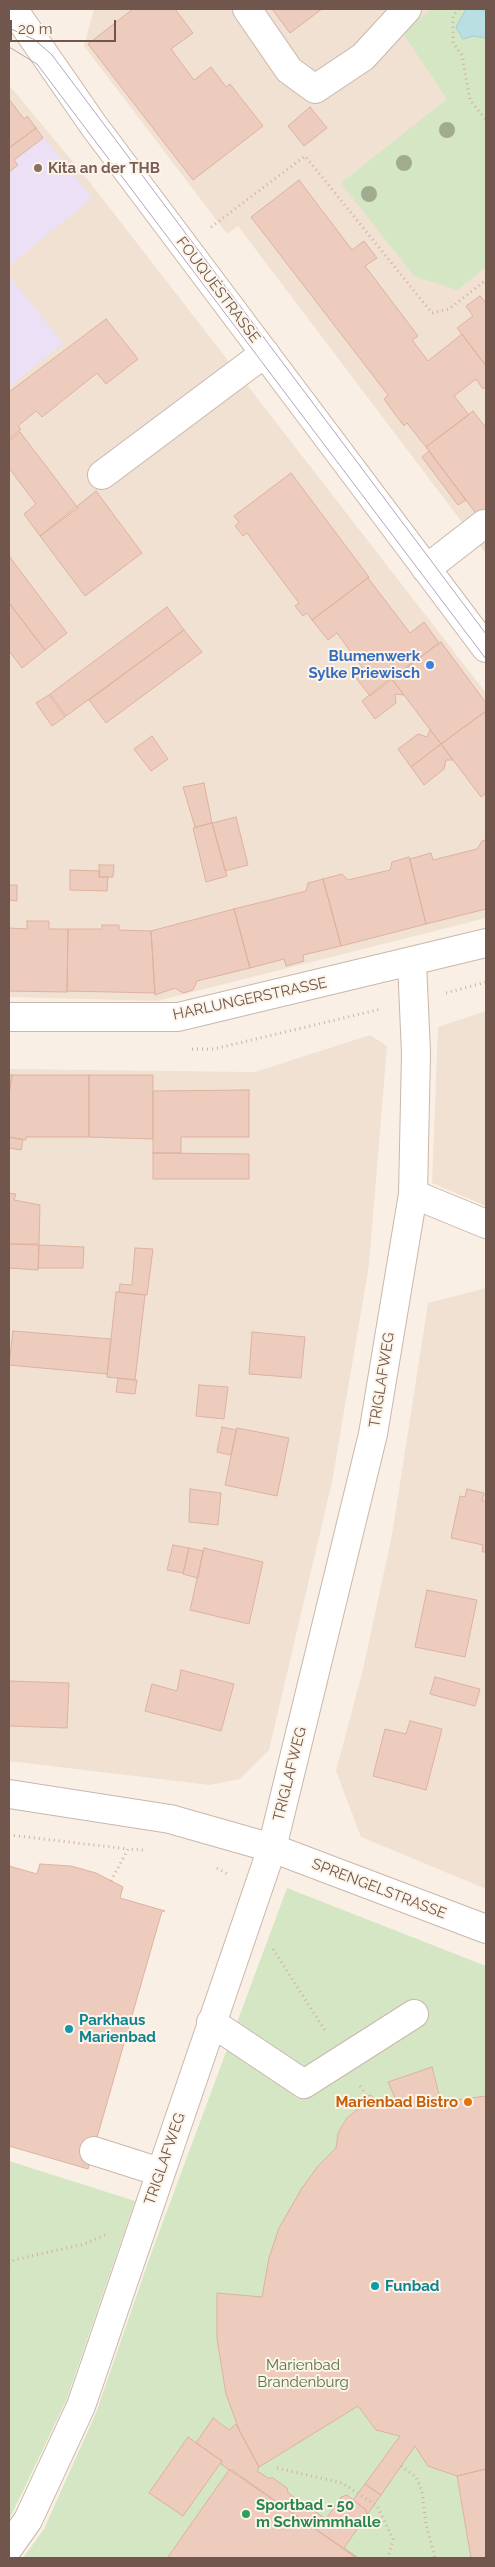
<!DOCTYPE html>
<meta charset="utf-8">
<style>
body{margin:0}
#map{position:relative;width:495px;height:2567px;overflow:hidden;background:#faefe4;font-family:Raleway,sans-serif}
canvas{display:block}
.frame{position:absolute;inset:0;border:10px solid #70564c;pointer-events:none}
.scale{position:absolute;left:10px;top:20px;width:106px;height:22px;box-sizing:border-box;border:2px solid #70564c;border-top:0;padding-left:6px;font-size:15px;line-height:18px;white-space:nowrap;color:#70564c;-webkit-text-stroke:4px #fdf4e9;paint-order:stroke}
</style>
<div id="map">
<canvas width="495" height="2567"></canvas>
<div class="frame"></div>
<div class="scale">20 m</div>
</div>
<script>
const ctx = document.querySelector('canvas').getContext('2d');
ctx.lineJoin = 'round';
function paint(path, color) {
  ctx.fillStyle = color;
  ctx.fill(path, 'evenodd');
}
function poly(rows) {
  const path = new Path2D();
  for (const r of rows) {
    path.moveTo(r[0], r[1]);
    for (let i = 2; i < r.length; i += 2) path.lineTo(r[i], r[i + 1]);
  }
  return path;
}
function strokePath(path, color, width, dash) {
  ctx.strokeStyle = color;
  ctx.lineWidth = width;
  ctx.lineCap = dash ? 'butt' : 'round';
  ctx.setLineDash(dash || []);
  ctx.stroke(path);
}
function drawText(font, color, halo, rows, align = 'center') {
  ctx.font = font + ' Raleway,sans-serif';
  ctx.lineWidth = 4;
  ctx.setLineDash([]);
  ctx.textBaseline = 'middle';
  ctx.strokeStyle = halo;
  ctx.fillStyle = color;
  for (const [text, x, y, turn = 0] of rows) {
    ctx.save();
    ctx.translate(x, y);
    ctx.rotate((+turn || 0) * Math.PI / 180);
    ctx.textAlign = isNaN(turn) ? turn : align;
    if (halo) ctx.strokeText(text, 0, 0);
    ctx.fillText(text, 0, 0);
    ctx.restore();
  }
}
paint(poly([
 [94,9,486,9,486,554,238,226,227,234,84,46],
 [9,85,88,180,486,693,486,918,157,1001,9,997],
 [486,1011,486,1206,432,1183,438,1027],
 [370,1035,387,1046,369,1265,332,1482,269,1750,240,1779,210,1785,9,1761,9,1069,255,1072],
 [486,1288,486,1889,361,1837,336,1771,363,1669,392,1535,428,1303]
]), '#f1e1d3');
paint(poly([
 [9,99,24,119,27,116,92,198,9,266],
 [9,276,63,343,9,387]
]), '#ece0f6');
paint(poly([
 [432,9,486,9,486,267,457,290,414,276,341,183,447,99,402,32],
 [287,1888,486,1966,486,2558,23,2558,44,2529,96,2413,151,2254],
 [9,2161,135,2201,66,2401,9,2520]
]), '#d4e6c3');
const water = poly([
 [466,9,486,10,486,38,473,36,463,39,456,27,466,9]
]);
paint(water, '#badfe2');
strokePath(water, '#a1cfd3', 1);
const building = poly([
 [133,9,175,9,193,33,171,49,194,80,211,67,226,87,230,84,263,126,193,180,88,44,133,9],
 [272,9,322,9,290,33,272,9],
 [9,99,24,119,27,116,36,128,9,148,9,99],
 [310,107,327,128,304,146,288,126,310,107],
 [36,128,43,138,14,160,18,165,9,172,9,148,36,128],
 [299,180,352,250,364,241,377,258,365,266,418,336,412,340,428,361,462,334,486,366,486,386,483,389,476,379,454,396,469,415,426,447,407,423,404,426,395,414,384,399,388,395,251,217,299,180],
 [480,296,486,303,486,366,457,328,473,316,466,306,480,296],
 [106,319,138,359,106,384,97,373,42,417,36,411,18,426,21,429,9,439,9,392,106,319],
 [473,411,486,428,486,527,426,447,473,411],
 [20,432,78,508,40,536,24,514,36,504,9,468,9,441,20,432],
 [429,451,466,500,458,505,422,457,429,451],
 [291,473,369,577,312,620,307,613,303,616,295,606,299,603,247,533,243,536,235,526,239,522,234,516,291,473],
 [96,491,142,553,85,596,40,536,96,491],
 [9,556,67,633,45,650,9,603,9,556],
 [368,578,410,633,424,622,439,643,370,696,353,674,362,667,337,633,328,640,312,620,368,578],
 [9,603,45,650,22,668,9,651,9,603],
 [167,607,184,630,66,716,50,694,167,607],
 [184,630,202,652,106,723,89,700,184,630],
 [441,642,486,703,486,711,441,744,391,678,441,642],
 [391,678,404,695,395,694,396,703,375,719,362,701,391,678],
 [49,695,65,717,52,726,36,703,49,695],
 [486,711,486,793,481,797,441,744,486,711],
 [430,730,441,744,411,767,398,749,418,734,427,737,430,730],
 [152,736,168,759,151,771,134,749,152,736],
 [441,744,453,760,446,760,444,769,424,785,411,767,441,744],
 [204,783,212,823,195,827,183,787,204,783],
 [236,817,248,865,225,871,212,823,236,817],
 [212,823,227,876,206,882,193,828,212,823],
 [486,840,486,909,426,924,410,859,431,853,433,860,477,849,482,841,486,840],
 [409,857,426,924,341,946,323,879,342,874,348,880,390,870,392,862,409,857],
 [99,865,114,865,113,877,99,877,99,865],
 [70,870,100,871,99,877,108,877,107,891,70,890,70,870],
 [323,879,341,946,303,955,304,961,286,966,284,959,250,968,234,909,306,891,308,883,323,879],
 [9,885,17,885,17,901,9,900,9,885],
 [234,909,250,968,197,981,193,990,183,993,175,988,155,995,151,931,234,909],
 [27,921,49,921,49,929,68,929,67,992,9,991,9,928,27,929,27,921],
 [102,925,119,925,119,930,151,931,155,993,67,991,68,929,102,929,102,925],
 [9,1075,12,1075,9,1094,9,1075],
 [12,1075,89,1075,89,1137,26,1137,26,1140,9,1137,9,1094,12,1075],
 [89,1075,153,1075,153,1139,89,1137,89,1075],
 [249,1090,249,1137,181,1137,181,1153,153,1153,153,1091,249,1090],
 [9,1137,23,1140,21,1150,9,1148,9,1137],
 [153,1153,249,1154,249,1179,153,1179,153,1153],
 [9,1193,16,1194,14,1200,40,1205,39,1244,9,1244,9,1193],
 [9,1244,39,1245,38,1270,9,1268,9,1244],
 [39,1245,84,1247,83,1268,38,1268,39,1245],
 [135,1248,153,1249,147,1295,119,1292,120,1284,132,1285,135,1248],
 [116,1292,145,1295,135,1380,107,1377,116,1292],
 [13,1331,111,1339,107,1374,9,1365,13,1331],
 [252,1332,305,1337,301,1378,249,1374,252,1332],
 [118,1378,137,1380,135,1394,116,1392,118,1378],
 [199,1385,228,1387,224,1419,196,1416,199,1385],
 [222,1427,236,1430,231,1455,217,1452,222,1427],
 [237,1428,289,1438,277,1496,225,1485,237,1428],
 [190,1489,221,1493,218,1525,189,1522,190,1489],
 [467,1489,484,1493,482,1501,486,1501,486,1552,482,1552,483,1545,451,1538,460,1496,465,1497,467,1489],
 [173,1545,189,1548,183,1573,167,1570,173,1545],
 [189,1548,203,1551,198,1578,183,1574,189,1548],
 [204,1548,263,1562,249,1624,190,1610,204,1548],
 [427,1590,477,1600,465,1657,415,1647,427,1590],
 [181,1670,234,1684,221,1731,145,1711,152,1684,177,1691,181,1670],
 [435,1677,480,1689,475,1706,430,1694,435,1677],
 [9,1681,69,1683,67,1728,9,1726,9,1681],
 [410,1721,442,1729,426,1790,373,1776,385,1729,406,1734,410,1721],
 [40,1864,71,1866,96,1873,123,1887,120,1898,165,1911,162,1911,88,2169,9,2146,9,1866,37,1874,40,1864],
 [432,2067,441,2102,486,2096,486,2469,457,2476,428,2466,415,2446,381,2495,365,2484,400,2436,376,2430,358,2406,259,2467,240,2432,226,2394,217,2339,217,2293,262,2297,269,2258,279,2228,302,2188,318,2166,336,2148,338,2133,347,2118,363,2105,363,2100,367,2096,371,2095,376,2100,396,2100,388,2082,432,2067],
 [213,2418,229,2430,236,2424,259,2467,257,2471,268,2478,273,2478,287,2488,288,2493,326,2519,341,2497,347,2495,366,2510,367,2515,344,2548,358,2558,231,2471,221,2464,222,2461,196,2443,213,2418],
 [188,2437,222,2461,183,2516,149,2493,188,2437],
 [486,2469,486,2558,471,2558,457,2476,486,2469],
 [229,2470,232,2470,356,2558,170,2558,168,2557,229,2470],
 [365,2484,381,2495,367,2515,366,2510,353,2500,365,2484]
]);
paint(building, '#edccbe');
strokePath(building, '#deb29f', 1);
const minor = poly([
 [13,9,94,126,486,648],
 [247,9,289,70,315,89,363,57,407,9],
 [102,475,265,353],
 [426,569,484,524],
 [9,1017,178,1017,486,943],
 [413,1194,486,1224],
 [9,1794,170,1819,272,1848,486,1929],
 [211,2022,304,2084,414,2014],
 [94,2151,160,2172],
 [9,2547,28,2520,81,2406,272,1848,373,1434,413,1194,416,1053,412,962]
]);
strokePath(minor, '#cab7ab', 30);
strokePath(poly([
 [459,9,453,16,453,43,462,55,470,100,486,120],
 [211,227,305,156,432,313,449,309,486,280],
 [446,993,486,982],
 [192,1049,214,1049,381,1009],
 [9,1835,128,1849],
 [217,1868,229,1875],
 [111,1881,128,1849,144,1850],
 [273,1949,326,2032],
 [360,2086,367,2096],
 [9,2264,14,2260,84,2244,105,2235],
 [401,2466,416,2477,422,2491,426,2524,435,2558],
 [277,2468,342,2483,377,2506,393,2539,388,2558]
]), '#d2b0a1', 3, [1, 4]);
strokePath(minor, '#fff', 28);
strokePath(poly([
 [9,28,35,40,52,55,486,634],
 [9,47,37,64,486,659]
]), '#b1a4c2', 1);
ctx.fillStyle = '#a0ac8d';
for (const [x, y] of [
 [447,130],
 [404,163],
 [369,194]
]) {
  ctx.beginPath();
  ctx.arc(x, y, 8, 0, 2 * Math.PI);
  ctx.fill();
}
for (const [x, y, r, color] of [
 [38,168,5,"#8d6e63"],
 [430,665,5,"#3f7fe0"],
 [69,2029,5,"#0f9aa8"],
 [468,2102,5,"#e8710a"],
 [375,2286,5,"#0f9aa8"],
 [246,2514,5,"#2e9e5b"]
]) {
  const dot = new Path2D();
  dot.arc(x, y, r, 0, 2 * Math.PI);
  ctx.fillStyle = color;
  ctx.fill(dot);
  strokePath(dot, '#fdf4e9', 2);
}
drawText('bold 15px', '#785e54', '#fdf4e9', [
 ["Kita an der THB",48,168]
], 'left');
drawText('15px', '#70564c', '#fdf4e9', [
 ["FOUQUÉSTRASSE",218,290,53],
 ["HARLUNGERSTRASSE",250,999,-12],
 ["TRIGLAFWEG",382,1380,-81],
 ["TRIGLAFWEG",290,1774,-76],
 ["SPRENGELSTRASSE",379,1889,21],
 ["TRIGLAFWEG",165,2159,-71]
]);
drawText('bold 15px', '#366cbe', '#fdf4e9', [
 ["Blumenwerk",420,656],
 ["Sylke Priewisch",420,673]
], 'right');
drawText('bold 15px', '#0d838f', '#fdf4e9', [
 ["Parkhaus",79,2020],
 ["Marienbad",79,2037],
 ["Funbad",385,2286]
], 'left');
drawText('bold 15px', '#c56008', '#fdf4e9', [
 ["Marienbad Bistro",458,2102]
], 'right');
drawText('15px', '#577545', '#fdf4e9', [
 ["Marienbad",303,2365],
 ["Brandenburg",303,2382]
]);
drawText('bold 15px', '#27864d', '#fdf4e9', [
 ["Sportbad - 50",256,2505],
 ["m Schwimmhalle",256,2522]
], 'left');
</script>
